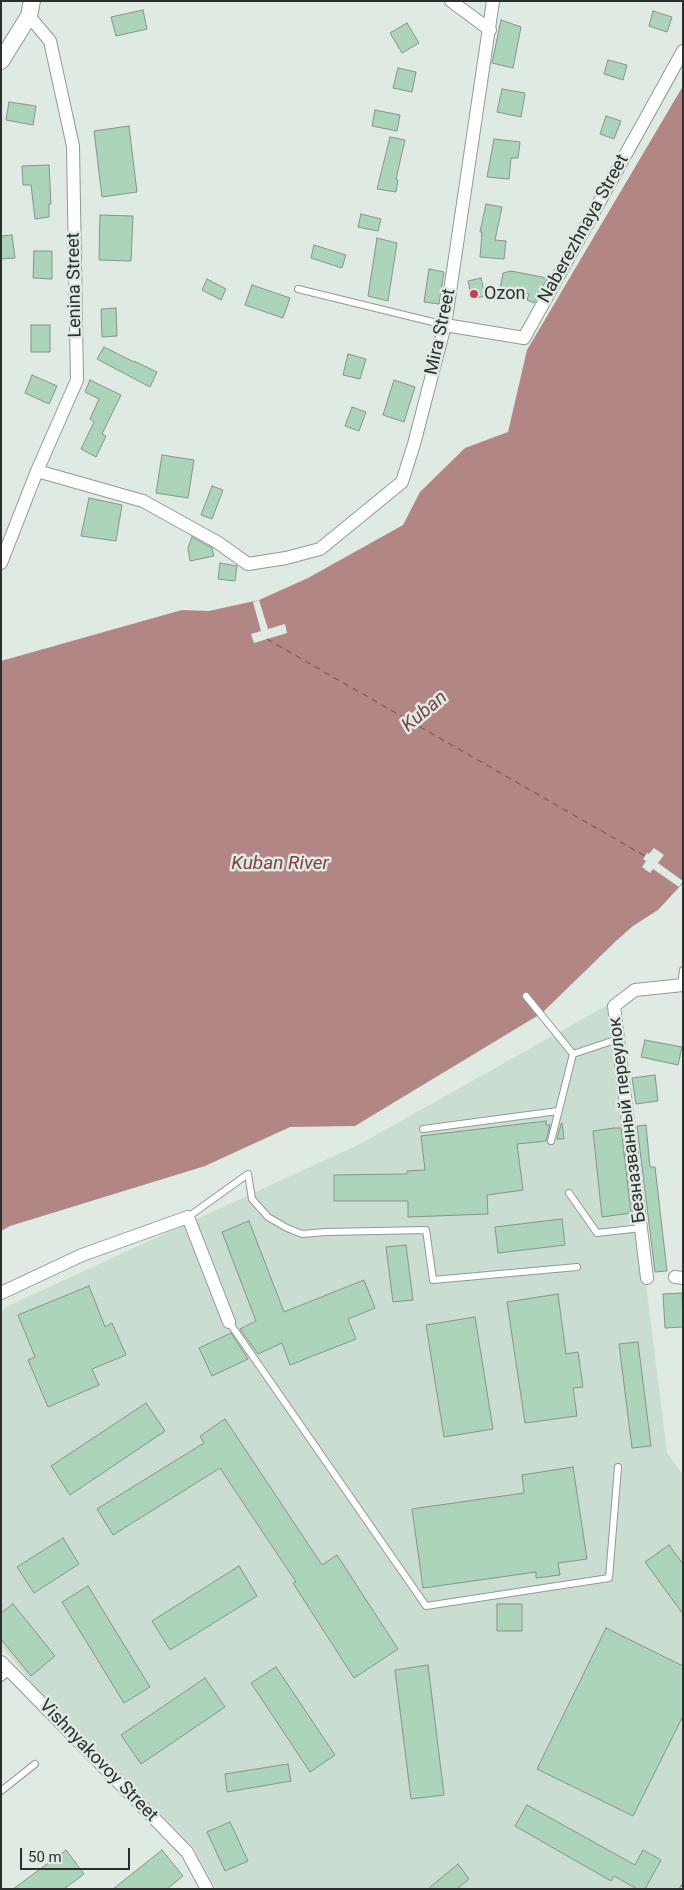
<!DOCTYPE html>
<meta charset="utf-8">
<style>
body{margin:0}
#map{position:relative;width:684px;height:1890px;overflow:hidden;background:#deeae2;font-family:Roboto,sans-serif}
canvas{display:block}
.frame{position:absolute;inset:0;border:2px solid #2b2f2d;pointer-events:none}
.scale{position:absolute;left:20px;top:1848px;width:110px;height:22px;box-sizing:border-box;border:2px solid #2b2f2d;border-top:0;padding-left:6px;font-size:15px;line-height:18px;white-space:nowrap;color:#2b2f2d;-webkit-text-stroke:4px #deeae2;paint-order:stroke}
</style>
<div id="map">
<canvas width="684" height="1890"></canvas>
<div class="frame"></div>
<div class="scale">50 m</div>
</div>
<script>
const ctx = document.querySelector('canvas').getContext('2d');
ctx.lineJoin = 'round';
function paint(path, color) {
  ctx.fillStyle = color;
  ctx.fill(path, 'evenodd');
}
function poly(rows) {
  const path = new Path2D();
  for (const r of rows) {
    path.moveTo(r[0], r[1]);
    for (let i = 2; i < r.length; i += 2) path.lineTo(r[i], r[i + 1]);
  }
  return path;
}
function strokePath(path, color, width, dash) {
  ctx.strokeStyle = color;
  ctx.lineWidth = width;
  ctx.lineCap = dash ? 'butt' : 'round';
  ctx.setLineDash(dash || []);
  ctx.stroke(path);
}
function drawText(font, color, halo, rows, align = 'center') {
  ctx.font = font + ' Roboto,sans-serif';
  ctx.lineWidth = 5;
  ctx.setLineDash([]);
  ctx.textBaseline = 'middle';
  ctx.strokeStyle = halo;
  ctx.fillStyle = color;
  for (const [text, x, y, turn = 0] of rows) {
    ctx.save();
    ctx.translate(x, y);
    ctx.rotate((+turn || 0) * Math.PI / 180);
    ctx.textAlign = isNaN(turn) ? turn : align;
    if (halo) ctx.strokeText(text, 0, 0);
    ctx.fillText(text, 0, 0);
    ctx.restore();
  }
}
paint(poly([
 [611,1003,667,1453,683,1475,683,1889,216,1889,193,1847,35,1687,1,1645,1,1313,8,1306,360,1144]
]), '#caddd1');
paint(poly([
 [683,86,683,883,658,910,633,926,616,941,542,1013,355,1126,290,1127,205,1166,10,1226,1,1231,1,661,182,610,209,611,259,600,308,578,403,525,420,492,465,448,508,432,527,350]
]), '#b28685');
paint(poly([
 [259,600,268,629,285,624,287,633,254,643,251,634,261,631,253,602],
 [654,848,664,855,658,863,683,881,679,887,653,869,650,873,642,867,646,861,643,859,647,853,649,854]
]), '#deeae2');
strokePath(poly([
 [267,639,645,856]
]), '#804243', 1, [6, 5]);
const building = poly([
 [143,10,147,29,116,36,111,17,143,10],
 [653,11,672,17,667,32,649,26,653,11],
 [501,20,521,27,513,68,492,63,501,20],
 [407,23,419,43,402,53,390,33,407,23],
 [608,60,627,65,623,80,604,74,608,60],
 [398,68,416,72,412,92,393,88,398,68],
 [502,89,525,93,521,117,497,112,502,89],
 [9,102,36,106,33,125,6,120,9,102],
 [375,110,400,115,397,131,372,126,375,110],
 [606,116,621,121,614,139,600,134,606,116],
 [129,126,137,192,102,197,94,131,129,126],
 [390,137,405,140,396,179,398,180,396,192,377,189,390,137],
 [494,139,520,142,518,158,511,158,509,179,487,177,494,139],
 [49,165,51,204,49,204,49,217,35,219,31,185,23,185,22,166,49,165],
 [486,204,502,207,495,240,506,241,504,259,480,257,482,232,480,232,486,204],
 [361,214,381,219,378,231,358,227,361,214],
 [100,215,133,216,131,261,99,260,100,215],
 [12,235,15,258,1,259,1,236,12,235],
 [377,238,397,243,388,301,368,296,377,238],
 [314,245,346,255,342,268,311,258,314,245],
 [34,251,52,251,52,279,33,278,34,251],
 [429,269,444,272,439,304,424,302,429,269],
 [511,271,542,277,547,279,534,303,527,300,529,294,500,289,503,273,511,271],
 [481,278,485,296,472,299,468,281,481,278],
 [207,279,226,289,221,300,202,290,207,279],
 [252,285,290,298,283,318,245,305,252,285],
 [116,308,117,336,102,337,101,309,116,308],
 [31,325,50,325,50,352,31,352,31,325],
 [104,347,134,362,134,361,157,372,150,387,97,359,104,347],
 [348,354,366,359,360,379,343,375,348,354],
 [32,375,57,386,49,404,25,393,32,375],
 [90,380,121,395,102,434,106,436,96,457,81,449,94,422,90,419,99,399,85,392,90,380],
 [394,380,415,387,404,422,383,415,394,380],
 [352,407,366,412,359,431,345,426,352,407],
 [162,455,194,460,188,498,156,493,162,455],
 [212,486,223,490,212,519,201,515,212,486],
 [89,498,122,505,116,541,81,536,89,498],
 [192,537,212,548,214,556,190,561,188,548,192,537],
 [220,563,237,566,235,581,218,579,220,563],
 [645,1040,682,1047,678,1065,641,1057,645,1040],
 [655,1075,658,1101,636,1104,632,1078,655,1075],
 [546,1121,546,1125,550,1125,546,1141,517,1144,523,1190,487,1195,488,1214,408,1217,408,1201,334,1201,334,1175,407,1174,407,1171,425,1170,421,1136,546,1121],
 [562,1123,564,1139,557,1139,561,1124,562,1123],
 [646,1125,650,1167,655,1167,667,1271,655,1272,637,1126,646,1125],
 [614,1128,621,1128,631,1213,602,1217,593,1131,614,1128],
 [562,1219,565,1245,498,1253,495,1227,562,1219],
 [249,1221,284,1312,364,1280,375,1308,348,1319,356,1339,290,1365,282,1343,258,1354,240,1329,256,1321,222,1232,249,1221],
 [406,1245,413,1300,393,1302,386,1247,406,1245],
 [89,1286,105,1327,112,1323,126,1355,92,1369,99,1385,48,1407,28,1360,35,1357,18,1315,89,1286],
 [682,1293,683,1327,665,1328,663,1294,682,1293],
 [558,1294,566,1354,578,1352,583,1387,573,1388,577,1416,525,1423,507,1302,558,1294],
 [475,1317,493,1429,444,1437,426,1325,475,1317],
 [231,1333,248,1359,212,1376,199,1348,231,1333],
 [638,1342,651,1446,632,1448,619,1344,638,1342],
 [146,1403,165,1431,70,1495,51,1466,146,1403],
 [225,1419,322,1565,337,1555,398,1649,354,1678,293,1583,296,1582,220,1468,113,1535,97,1509,204,1443,200,1436,225,1419],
 [573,1467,587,1559,558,1563,560,1575,536,1578,536,1572,423,1588,412,1509,524,1493,522,1475,573,1467],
 [63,1538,79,1564,34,1593,17,1567,63,1538],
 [669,1545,683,1564,683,1614,645,1562,669,1545],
 [239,1566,257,1596,170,1650,152,1621,239,1566],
 [88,1586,150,1687,124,1703,62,1602,88,1586],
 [13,1604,55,1656,31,1676,1,1639,1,1613,13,1604],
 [497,1604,522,1604,522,1631,497,1631,497,1604],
 [606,1628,683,1666,683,1716,633,1816,537,1769,606,1628],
 [428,1665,444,1795,411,1799,395,1670,428,1665],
 [276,1667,335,1755,310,1772,251,1683,276,1667],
 [205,1678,225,1707,141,1764,121,1735,205,1678],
 [288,1764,291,1781,227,1792,225,1774,288,1764],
 [527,1805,635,1865,643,1850,661,1860,645,1889,637,1889,614,1876,611,1881,515,1826,527,1805],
 [230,1822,248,1861,225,1871,207,1832,230,1822],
 [66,1850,84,1874,64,1889,13,1889,66,1850],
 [162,1850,183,1876,167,1889,113,1889,162,1850],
 [458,1864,469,1879,457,1889,428,1889,458,1864]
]);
paint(building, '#abd4bb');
strokePath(building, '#88938d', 1);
const service = poly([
 [298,289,445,325],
 [681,985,683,970],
 [526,996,573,1054],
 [423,1129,558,1111],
 [551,1141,573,1054,618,1039],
 [569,1193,597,1233,641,1228],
 [188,1217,248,1174,252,1199,268,1217,287,1228,302,1234,326,1232,426,1230,433,1280,577,1267],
 [229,1322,426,1606,609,1578,618,1467],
 [1,1678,10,1671],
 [1,1791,35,1764]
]);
const minor = poly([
 [451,1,490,30],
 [445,325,524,338,683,51],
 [37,471,143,501,217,542,248,564,286,558,320,549,402,482,414,444,445,325,493,1],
 [1,563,37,471,77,380,73,146,50,41,29,16],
 [675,1277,683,1278],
 [647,1278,614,1006,635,990,683,985],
 [1,1293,82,1255,188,1217,229,1322],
 [1,1662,187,1852,207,1889]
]);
const tertiary = poly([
 [1,61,29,16,32,1]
]);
strokePath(service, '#8f9b94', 8);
strokePath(minor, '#8f9b94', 14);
strokePath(tertiary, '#8f9b94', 18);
strokePath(service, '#fff', 6);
strokePath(minor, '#fff', 12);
strokePath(tertiary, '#fff', 16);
const rail = poly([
 [682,1889,683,1887]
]);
strokePath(rail, '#5a605d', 5.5);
strokePath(rail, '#deeae2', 4, [11]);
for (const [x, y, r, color] of [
 [474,294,5,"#cc3c4a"]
]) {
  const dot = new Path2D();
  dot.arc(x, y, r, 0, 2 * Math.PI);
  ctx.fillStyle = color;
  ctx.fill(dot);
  strokePath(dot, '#deeae2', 2);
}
drawText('18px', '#2b2f2d', '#deeae2', [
 ["Naberezhnaya Street",584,229,-61],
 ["Lenina Street",75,285,-91],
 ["Mira Street",441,332,-78],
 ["Безназванный переулок",628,1120,-97],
 ["Vishnyakovoy Street",98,1761,46]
]);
drawText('18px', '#2b2f2d', '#deeae2', [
 ["Ozon",484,294]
], 'left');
drawText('italic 19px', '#804243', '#deeae2', [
 ["Kuban",425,712,-40],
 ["Kuban River",280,864]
]);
</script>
